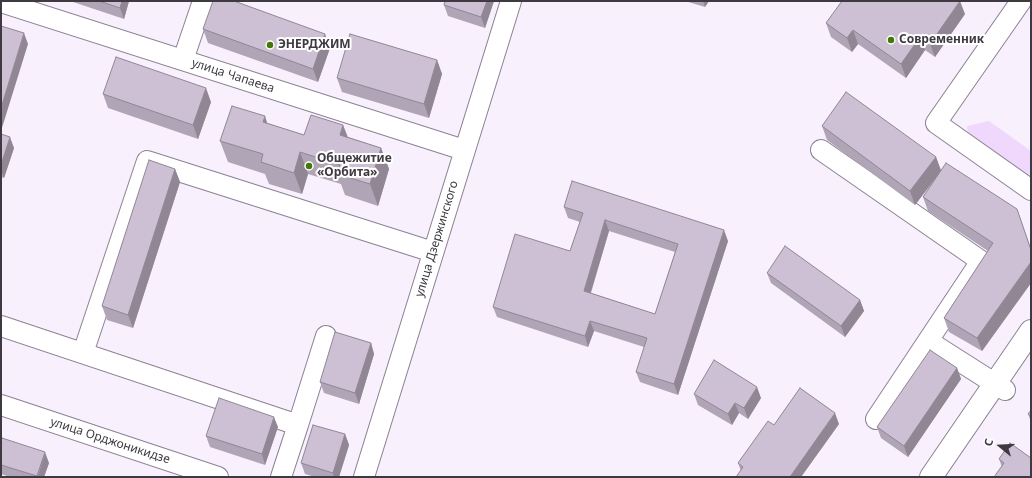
<!DOCTYPE html>
<meta charset="utf-8">
<style>
body{margin:0}
#map{position:relative;width:1032px;height:478px;overflow:hidden;background:#f8f0fd;font-family:"Noto Sans",sans-serif}
canvas{display:block}
.frame{position:absolute;inset:0;border:2px solid #3f3942;pointer-events:none}
.north{position:absolute;left:980px;top:426px;width:40px;height:40px;-webkit-text-stroke:3px #fff;paint-order:stroke;rotate:288deg;font-size:11px;font-weight:700;line-height:16px;text-align:center;color:#3f3942}
.north::after{content:'';display:block;margin:auto;width:14px;height:18px;background:#3f3942;clip-path:polygon(50% 0,100% 100%,50% 72%,0 100%)}
</style>
<div id="map">
<canvas width="1032" height="478"></canvas>
<div class="frame"></div>
<div class="north">С</div>
</div>
<script>
const ctx = document.querySelector('canvas').getContext('2d');
ctx.lineJoin = 'round';
function paint(path, color) {
  ctx.fillStyle = color;
  ctx.fill(path, 'evenodd');
}
function poly(rows) {
  const path = new Path2D();
  for (const r of rows) {
    path.moveTo(r[0], r[1]);
    for (let i = 2; i < r.length; i += 2) path.lineTo(r[i], r[i + 1]);
  }
  return path;
}
function strokePath(path, color, width, dash) {
  ctx.strokeStyle = color;
  ctx.lineWidth = width;
  ctx.lineCap = dash ? 'butt' : 'round';
  ctx.setLineDash(dash || []);
  ctx.stroke(path);
}
function drawText(font, color, halo, rows, align = 'center') {
  ctx.font = font + ' "Noto Sans",sans-serif';
  ctx.lineWidth = 4;
  ctx.setLineDash([]);
  ctx.textBaseline = 'middle';
  ctx.strokeStyle = halo;
  ctx.fillStyle = color;
  for (const [text, x, y, turn = 0] of rows) {
    ctx.save();
    ctx.translate(x, y);
    ctx.rotate((+turn || 0) * Math.PI / 180);
    ctx.textAlign = isNaN(turn) ? turn : align;
    if (halo) ctx.strokeText(text, 0, 0);
    ctx.fillText(text, 0, 0);
    ctx.restore();
  }
}
paint(poly([
 [989,121,1031,151,1031,178,968,136,967,126]
]), '#efd8fb');
const minor = poly([
 [1021,1,936,123,1031,190],
 [1,2,464,150],
 [183,60,203,1],
 [821,150,981,261,876,419],
 [1,326,298,425,326,336],
 [928,341,1005,390],
 [83,353,147,161,433,252],
 [1,405,218,477],
 [281,477,298,425],
 [364,477,511,1]
]);
const major = poly([
 [931,477,1031,331]
]);
strokePath(minor, '#8d8093', 22);
strokePath(major, '#8d8093', 24);
strokePath(minor, '#fff', 20);
strokePath(major, '#fff', 22);
paint(poly([
 [70,1,129,1,124,19],
 [494,1,485,28,448,16,444,5],
 [685,1,709,1,705,7],
 [965,14,935,57,925,50,906,78,858,44,852,52,831,37,826,23],
 [203,29,330,48,318,82,208,43],
 [437,60,442,74,429,118,342,92,337,78],
 [103,94,211,102,198,139,108,108],
 [267,123,304,135,343,125,348,137,381,148,389,169,378,206,345,195,341,184,308,174,302,194,269,184,265,174,228,162,220,141],
 [822,126,936,157,941,170,1017,209,1031,249,1031,283,982,351,949,332,944,318,988,251,928,211,923,197,938,175,915,205,827,140],
 [1,134,14,148,4,178,1,177],
 [175,169,180,182,133,328,107,320,102,306],
 [564,207,728,241,678,395,640,382,636,372,644,347,594,331,588,347,497,317,493,307,570,251,580,222,568,218],
 [609,231,675,252,655,314,591,293],
 [767,273,860,300,864,311,845,337,771,283],
 [371,343,374,354,359,404,324,393,320,382],
 [957,368,961,379,908,457,881,438,877,427],
 [694,394,761,398,748,419,739,413,732,425,698,405],
 [1031,410,1031,422,1028,414],
 [839,424,801,477,736,477,741,471,738,463],
 [278,427,265,465,210,447,206,436],
 [345,434,349,445,339,477,315,477,305,474,301,463],
 [1,441,49,463,44,477,10,477,1,474],
 [1031,458,1002,467,999,459]
]), '#b0a5b6');
paint(poly([
 [122,1,129,1,124,19,120,8],
 [487,1,494,1,485,28,481,17],
 [703,1,709,1,705,7],
 [960,1,965,14,935,57,930,44],
 [853,30,858,44,852,52,847,38],
 [24,33,28,44,1,131,1,108],
 [325,34,330,48,318,82,313,69],
 [920,37,925,50,906,78,901,64],
 [437,60,442,74,429,118,424,104],
 [206,88,211,102,198,139,193,125],
 [265,116,272,138,263,122],
 [343,125,351,147,340,135],
 [10,137,14,148,4,178,1,170,1,165],
 [381,148,389,169,378,206,370,184],
 [300,152,308,174,302,194,294,173],
 [936,157,941,171,915,205,910,191],
 [175,169,180,182,133,328,128,315],
 [605,220,609,231,588,301,584,291],
 [724,230,728,241,678,395,674,384],
 [1031,262,1031,283,982,351,977,338],
 [860,300,864,311,845,337,841,326],
 [590,321,594,331,588,347,585,336],
 [371,343,374,354,359,404,355,393],
 [957,368,961,379,908,457,904,446],
 [757,387,761,398,748,419,744,408],
 [735,403,739,413,732,425,728,414],
 [835,413,839,424,801,477,790,477],
 [274,417,278,427,265,465,262,454],
 [345,434,349,445,339,477,334,477,333,473],
 [45,452,49,463,44,477,38,477]
]), '#908694');
const building = poly([
 [99,1,122,1,120,8,99,1],
 [213,1,234,1,325,34,313,69,203,29,213,1],
 [445,1,487,1,481,17,444,5,445,1],
 [842,1,960,1,930,44,920,37,901,64,853,30,847,38,826,23,842,1],
 [1,26,24,33,1,108,1,26],
 [350,34,437,60,424,104,337,78,350,34],
 [116,57,206,88,193,125,103,94,116,57],
 [846,92,936,157,910,191,822,126,846,92],
 [232,106,265,116,263,122,304,135,311,115,343,125,340,135,381,148,370,184,337,174,340,165,300,152,294,173,261,162,263,154,220,141,232,106],
 [1,134,10,137,1,165,1,134],
 [149,160,175,169,128,315,102,306,149,160],
 [946,163,1017,209,1031,250,1031,262,977,338,944,318,993,243,923,197,946,163],
 [572,181,724,230,674,384,636,372,647,338,590,321,585,336,493,307,515,234,570,251,583,213,564,207,572,181],
 [605,220,678,244,655,314,584,291,605,220],
 [785,246,860,300,841,326,767,273,785,246],
 [335,332,371,343,355,393,320,382,335,332],
 [930,350,957,368,904,446,877,427,930,350],
 [714,360,757,387,744,408,735,403,728,414,694,394,714,360],
 [800,388,835,413,790,477,736,477,743,467,738,463,768,421,774,425,800,388],
 [219,398,274,417,262,454,206,436,219,398],
 [1031,410,1031,416,1028,414,1031,410],
 [313,425,345,434,333,473,301,463,313,425],
 [2,438,45,452,37,476,1,465,1,441,2,438],
 [1010,443,1031,458,1031,477,994,477,1004,463,999,459,1010,443]
]);
paint(building, '#cdc0d4');
strokePath(building, '#908694', 1);
for (const [x, y, r, color] of [
 [891,40,4,"#427909"],
 [270,45,4,"#427909"],
 [309,166,4,"#427909"]
]) {
  const dot = new Path2D();
  dot.arc(x, y, r, 0, 2 * Math.PI);
  ctx.fillStyle = color;
  ctx.fill(dot);
  strokePath(dot, '#fff', 1.5);
}
drawText('bold 12px', '#3f3942', '#fff', [
 ["Современник",899,40],
 ["ЭНЕРДЖИМ",278,45],
 ["Общежитие",317,159],
 ["«Орбита»",317,173]
], 'left');
drawText('12px', '#3f3942', '#fff', [
 ["улица Чапаева",233,76,18],
 ["улица Дзержинского",437,239,-73],
 ["улица Орджоникидзе",110,441,18]
]);
</script>
